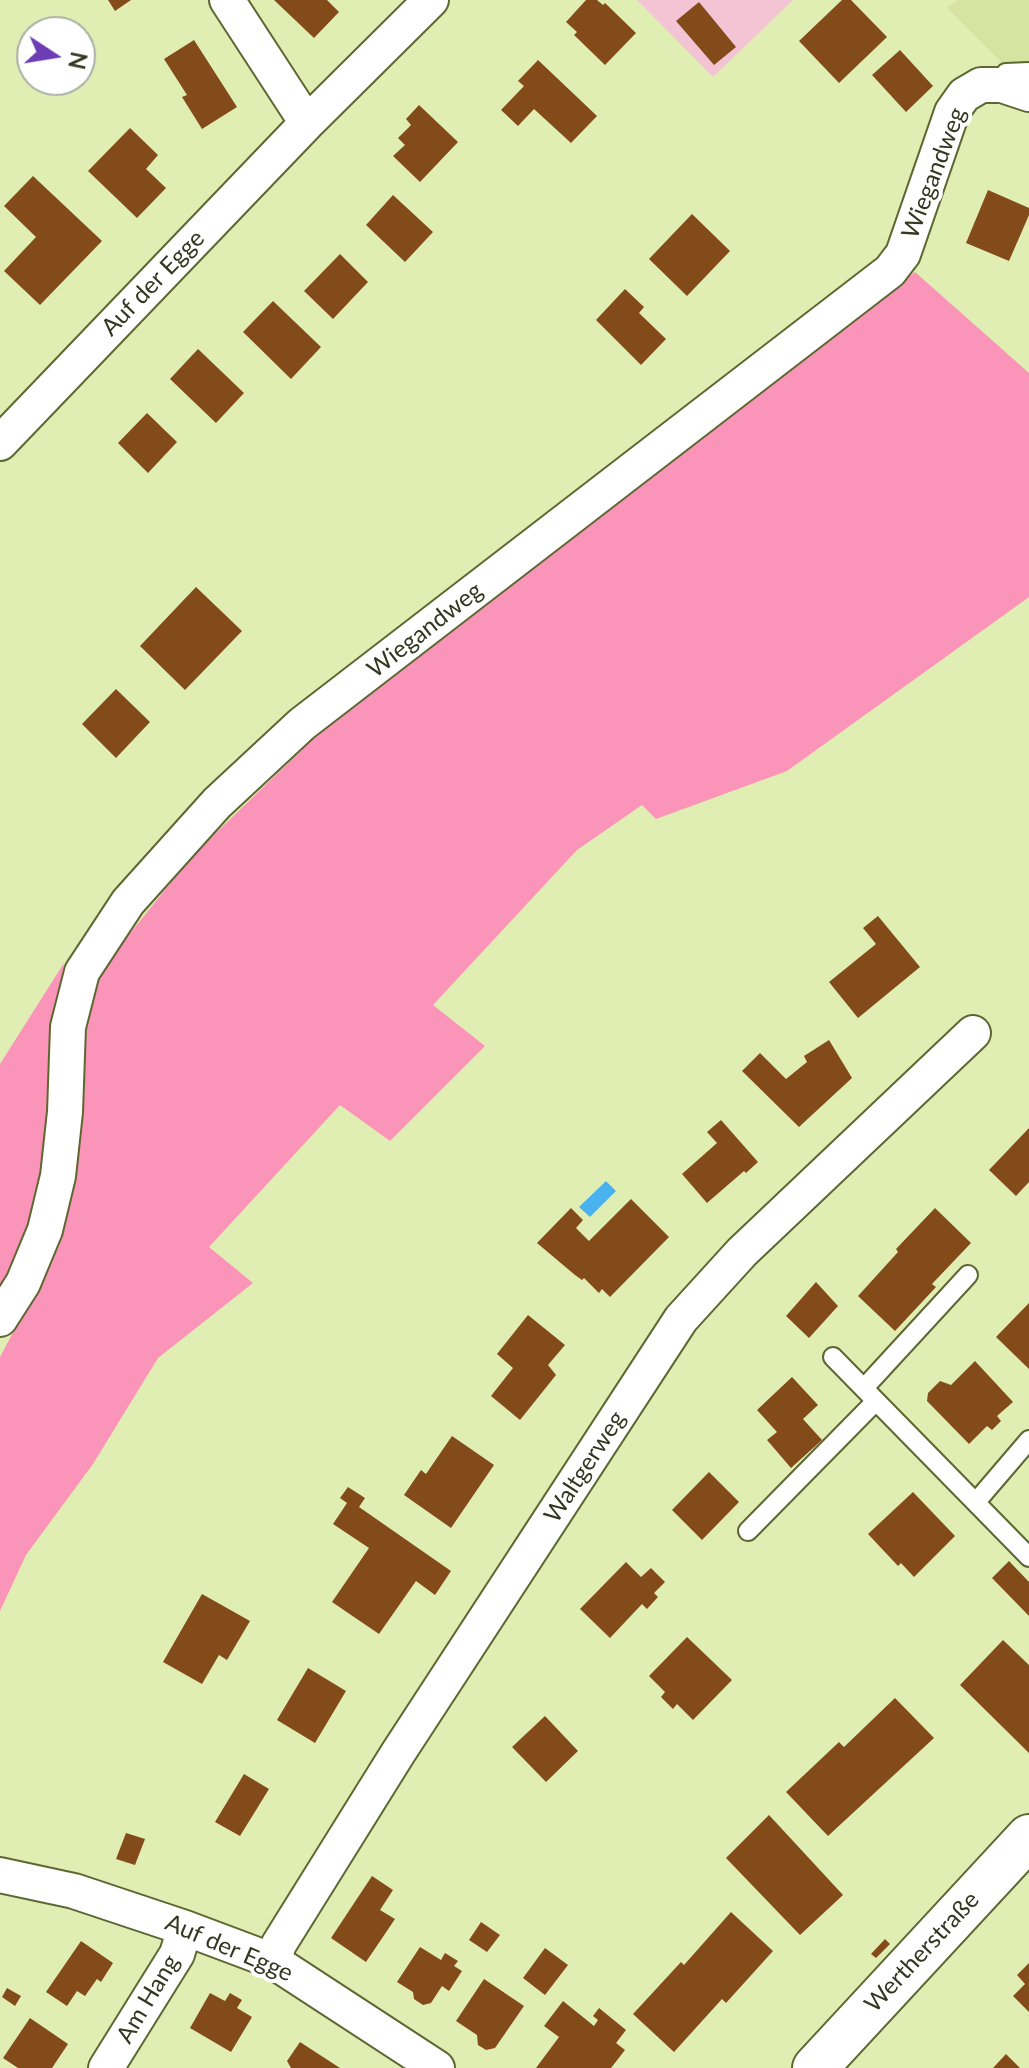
<!DOCTYPE html>
<meta charset="utf-8">
<style>
body{margin:0}
#map{position:relative;width:1029px;height:2068px;overflow:hidden;background:#e1eeb3;font-family:Lato,sans-serif}
canvas{display:block}
.north{position:absolute;left:16px;top:16px;width:80px;height:80px;box-sizing:border-box;background:#fff;border:2px solid #adafa6;border-radius:50%;rotate:102deg;font-size:22px;font-weight:700;line-height:32px;text-align:center;color:#333720}
.north::after{content:'';display:block;margin:auto;width:28px;height:36px;background:#6d3db4;clip-path:polygon(50% 0,100% 100%,50% 72%,0 100%)}
</style>
<div id="map">
<canvas width="1029" height="2068"></canvas>
<div class="north">N</div>
</div>
<script>
const ctx = document.querySelector('canvas').getContext('2d');
ctx.lineJoin = 'round';
function paint(path, color) {
  ctx.fillStyle = color;
  ctx.fill(path, 'evenodd');
}
function poly(rows) {
  const path = new Path2D();
  for (const r of rows) {
    path.moveTo(r[0], r[1]);
    for (let i = 2; i < r.length; i += 2) path.lineTo(r[i], r[i + 1]);
  }
  return path;
}
function strokePath(path, color, width, dash) {
  ctx.strokeStyle = color;
  ctx.lineWidth = width;
  ctx.lineCap = dash ? 'butt' : 'round';
  ctx.setLineDash(dash || []);
  ctx.stroke(path);
}
function drawText(font, color, halo, rows, align = 'center') {
  ctx.font = font + ' Lato,sans-serif';
  ctx.lineWidth = 8;
  ctx.setLineDash([]);
  ctx.textBaseline = 'middle';
  ctx.strokeStyle = halo;
  ctx.fillStyle = color;
  for (const [text, x, y, turn = 0] of rows) {
    ctx.save();
    ctx.translate(x, y);
    ctx.rotate((+turn || 0) * Math.PI / 180);
    ctx.textAlign = isNaN(turn) ? turn : align;
    if (halo) ctx.strokeText(text, 0, 0);
    ctx.fillText(text, 0, 0);
    ctx.restore();
  }
}
paint(poly([
 [957,0,1029,0,1029,86,1024,85,947,8]
]), '#d6e3a1');
paint(poly([
 [637,0,793,0,713,77]
]), '#f3c4d3');
paint(poly([
 [915,272,1029,373,1029,597,787,771,656,819,642,805,577,850,433,1005,485,1046,390,1141,340,1105,209,1247,253,1283,158,1358,93,1464,26,1555,0,1611,0,1357,46,1270,74,1187,80,1106,82,1024,103,967,193,855,337,716],
 [64,963,54,1025,44,1179,21,1259,0,1298,0,1064]
]), '#fb94b9');
paint(poly([
 [606,1181,616,1191,590,1217,579,1207]
]), '#49b3f0');
paint(poly([
 [108,0,131,0,115,11],
 [274,0,327,0,339,12,314,38],
 [586,0,597,0,603,5,605,3,636,33,605,65,574,35,577,32,566,22],
 [842,0,851,0,887,37,839,83,799,41],
 [699,2,736,47,714,65,676,21],
 [194,40,237,107,202,129,182,97,187,95,164,59],
 [900,50,933,86,906,112,872,75],
 [538,60,597,116,571,143,534,109,518,126,501,110,524,86,518,81],
 [419,105,458,142,420,182,393,156,405,145,398,138,411,125,406,119],
 [130,128,158,155,146,169,166,188,137,218,88,171],
 [33,176,102,241,40,305,4,271,36,237,4,206],
 [988,190,1029,208,1029,215,1009,261,966,243],
 [393,195,433,232,405,262,366,225],
 [692,214,730,251,687,296,649,259],
 [340,254,368,282,333,319,304,291],
 [625,289,644,307,639,313,666,339,641,365,596,320],
 [273,301,321,347,291,379,243,332],
 [198,349,244,393,216,423,170,379],
 [147,413,177,442,148,473,118,443],
 [196,587,242,631,185,690,140,646],
 [116,689,150,722,116,758,82,724],
 [878,916,920,967,858,1018,829,982,876,944,863,928],
 [829,1040,852,1078,799,1127,742,1071,760,1053,786,1079,807,1062,804,1056],
 [721,1120,758,1162,746,1173,744,1171,707,1203,682,1174,717,1143,707,1132],
 [1029,1128,1029,1182,1016,1196,989,1170],
 [631,1199,669,1237,610,1297,602,1289,599,1293,584,1278,582,1280,575,1275,537,1243,571,1208,583,1220,576,1228,589,1241],
 [935,1208,971,1243,932,1284,936,1287,895,1331,858,1296,898,1252,896,1249],
 [816,1282,838,1306,809,1338,786,1316],
 [1029,1303,1029,1369,996,1337],
 [528,1315,565,1345,548,1365,556,1375,520,1420,491,1396,513,1368,497,1354],
 [975,1361,1013,1402,997,1416,1001,1421,992,1430,987,1426,969,1444,927,1401,928,1393,940,1381,951,1385],
 [792,1377,818,1405,803,1419,822,1440,791,1468,767,1440,777,1432,757,1410],
 [452,1436,494,1465,451,1528,404,1495,421,1470,426,1474],
 [709,1472,739,1502,702,1540,672,1510],
 [348,1487,365,1498,359,1507,451,1571,435,1595,416,1581,379,1634,332,1602,369,1548,333,1524,347,1503,340,1498],
 [913,1492,955,1536,914,1577,901,1563,898,1566,868,1534],
 [1009,1561,1029,1582,1029,1616,992,1578],
 [626,1562,641,1577,651,1568,665,1582,654,1593,658,1597,647,1609,642,1604,610,1638,580,1609],
 [202,1594,250,1621,227,1660,219,1655,202,1684,163,1662],
 [687,1637,732,1680,693,1720,677,1704,673,1709,661,1697,665,1692,649,1676],
 [1003,1640,1029,1665,1029,1753,960,1685],
 [308,1668,346,1691,315,1743,277,1720],
 [895,1698,934,1738,828,1836,786,1792,839,1742,844,1747],
 [545,1716,578,1751,546,1782,512,1747],
 [244,1774,269,1789,240,1836,215,1822],
 [769,1815,843,1895,800,1935,726,1858],
 [126,1833,145,1839,135,1865,116,1859],
 [372,1876,393,1890,380,1910,395,1919,366,1962,331,1938],
 [731,1912,773,1951,726,2003,722,1999,674,2052,633,2014,681,1962,684,1965],
 [481,1922,500,1935,487,1952,469,1940],
 [885,1939,890,1944,876,1958,871,1954],
 [81,1941,113,1963,101,1982,97,1979,85,1996,77,1991,67,2006,46,1992],
 [420,1947,441,1960,445,1953,458,1961,454,1966,462,1971,449,1991,442,1986,431,2003,423,2005,414,1999,413,1992,397,1982],
 [545,1948,568,1965,545,1995,523,1978],
 [1029,1963,1029,2012,1013,1996,1025,1984,1017,1975],
 [484,1979,524,2006,495,2048,486,2050,478,2045,477,2035,456,2021],
 [7,1988,21,1996,15,2006,2,1997],
 [210,1993,225,2001,230,1993,242,2000,237,2008,252,2017,231,2052,190,2028],
 [563,2001,594,2026,598,2020,593,2016,599,2008,626,2030,616,2043,625,2050,611,2068,536,2068,559,2037,544,2026],
 [30,2018,68,2044,52,2068,18,2068,3,2058],
 [300,2042,340,2068,291,2068,287,2061],
 [1006,2054,1020,2068,993,2068]
]), '#834b19');
const service = poly([
 [1003,82,1006,73,1029,72],
 [833,1357,1029,1557],
 [864,1388,968,1275],
 [976,1502,1029,1440],
 [748,1531,876,1401]
]);
const minor = poly([
 [227,0,307,123],
 [0,443,307,123,431,0],
 [0,1319,23,1283,45,1230,58,1176,65,1112,68,1027,82,972,128,902,217,803,302,724,890,271,903,254,952,112,964,95,981,85,1002,85,1029,94],
 [0,1875,74,1891,185,1928,273,1961,437,2068],
 [273,1961,279,1944,398,1753,681,1319,742,1252,973,1033],
 [106,2068,177,1954,185,1928]
]);
const secondary = poly([
 [815,2068,1029,1837]
]);
strokePath(service, '#5e6731', 22);
strokePath(minor, '#5e6731', 38);
strokePath(secondary, '#5e6731', 48);
strokePath(service, '#fff', 18);
strokePath(minor, '#fff', 34);
strokePath(secondary, '#fff', 44);
drawText('24px', '#333720', '#fff', [
 ["Wiegandweg",934,173,-69],
 ["Auf der Egge",153,283,-46],
 ["Wiegandweg",425,630,-38],
 ["Waltgerweg",585,1467,-57],
 ["Auf der Egge",229,1948,23],
 ["Wertherstraße",922,1952,-47],
 ["Am Hang",148,1999,-59]
]);
</script>
